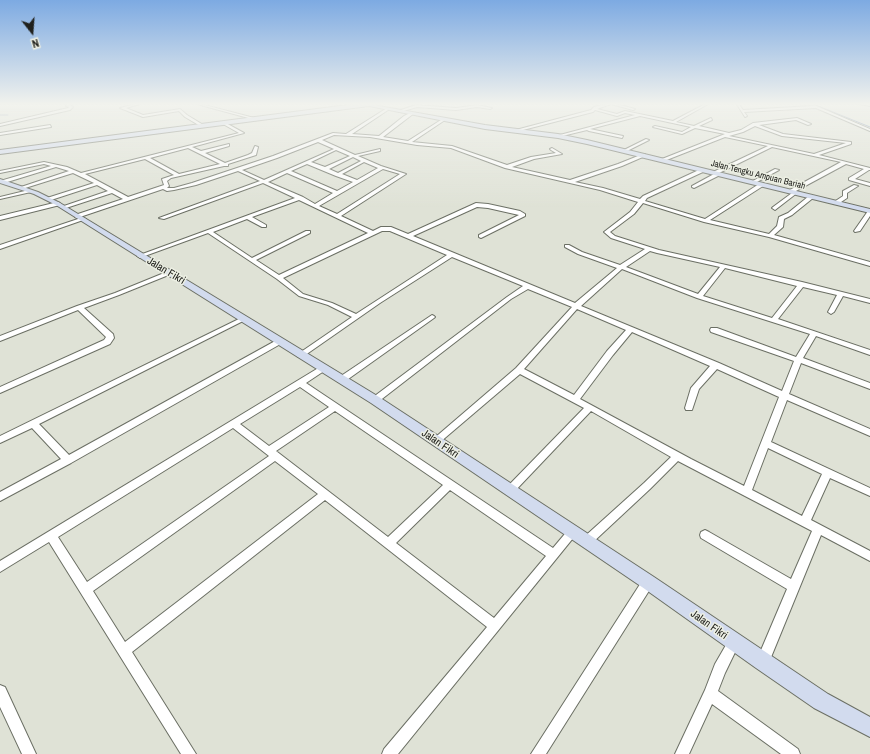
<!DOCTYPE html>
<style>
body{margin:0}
#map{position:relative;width:870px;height:754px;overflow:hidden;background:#dfe2d6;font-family:"Archivo Narrow",sans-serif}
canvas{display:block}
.north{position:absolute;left:12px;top:12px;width:40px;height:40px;-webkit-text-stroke:3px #ecefe3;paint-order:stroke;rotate:163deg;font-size:11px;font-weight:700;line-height:16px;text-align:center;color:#20211d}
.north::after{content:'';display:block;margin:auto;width:14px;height:18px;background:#20211d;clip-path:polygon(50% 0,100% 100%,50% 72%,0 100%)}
</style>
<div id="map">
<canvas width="870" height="754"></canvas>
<div class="north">N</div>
</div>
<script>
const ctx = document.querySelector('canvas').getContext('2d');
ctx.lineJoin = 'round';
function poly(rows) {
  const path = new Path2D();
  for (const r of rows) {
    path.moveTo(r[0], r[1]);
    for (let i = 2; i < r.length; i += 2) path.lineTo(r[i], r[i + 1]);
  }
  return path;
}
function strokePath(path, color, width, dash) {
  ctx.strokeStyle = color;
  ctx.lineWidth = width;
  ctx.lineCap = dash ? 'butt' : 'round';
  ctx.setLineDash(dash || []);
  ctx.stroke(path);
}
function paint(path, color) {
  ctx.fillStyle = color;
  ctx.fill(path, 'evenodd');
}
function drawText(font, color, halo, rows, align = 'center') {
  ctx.font = font + ' "Archivo Narrow",sans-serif';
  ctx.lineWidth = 3;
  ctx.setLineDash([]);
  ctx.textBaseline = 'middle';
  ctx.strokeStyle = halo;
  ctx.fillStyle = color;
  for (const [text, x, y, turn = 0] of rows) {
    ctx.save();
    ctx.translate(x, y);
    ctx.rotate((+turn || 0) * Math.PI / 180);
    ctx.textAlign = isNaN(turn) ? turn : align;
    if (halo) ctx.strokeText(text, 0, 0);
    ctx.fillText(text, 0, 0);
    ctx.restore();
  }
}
strokePath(poly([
 [811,103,870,127],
 [0,115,8,115]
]), '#6076a1', 1);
const street = poly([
 [67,103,70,103,70,105,73,107,70,110,0,126,0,124,68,108,69,107,66,106,67,103],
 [139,103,143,103,126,108,143,115,180,109,187,115,205,126,202,127,185,117,179,111,143,117,120,108,139,103],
 [193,103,197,103,258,119,256,120,193,103],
 [609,103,613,103,635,109,633,110,611,104,597,109,617,114,625,111,673,121,707,103,710,103,676,122,694,126,711,118,712,120,699,126,729,133,741,130,753,123,797,118,811,124,808,125,796,120,759,125,783,134,851,142,851,144,819,155,870,168,870,170,869,170,855,179,870,183,870,186,849,180,849,178,864,169,846,164,794,192,797,193,775,210,772,208,773,207,792,193,788,193,788,191,841,162,772,147,719,173,720,175,694,188,692,187,692,186,714,174,713,172,768,146,725,137,664,161,662,161,662,159,725,134,695,128,682,134,653,127,655,126,682,132,691,127,640,116,590,129,623,136,622,138,589,131,587,130,558,137,556,136,635,115,625,113,617,116,595,110,593,112,515,132,512,131,591,110,594,107,609,103],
 [755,126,782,136,846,143,814,154,729,136,743,132,755,126],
 [736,103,738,103,743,110,812,106,814,105,870,129,870,131,816,108,744,112,747,116,745,117,736,103],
 [858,103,870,104,870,106,859,104,858,103],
 [416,105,456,108,477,105,492,108,490,109,477,107,456,110,417,107,400,112,398,111,416,105],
 [387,108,388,110,352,134,379,136,404,116,412,112,413,114,383,137,408,141,444,118,445,120,412,142,452,146,507,165,531,157,556,153,551,150,550,149,552,148,562,154,534,159,512,167,570,180,618,164,643,154,645,154,645,156,622,166,575,182,603,188,640,199,643,196,701,169,705,169,705,171,647,198,645,201,705,219,759,184,763,184,763,186,710,220,769,234,777,226,779,217,788,213,809,196,813,196,813,198,792,215,784,219,783,227,774,235,870,262,870,266,769,237,704,222,643,203,634,214,610,232,615,236,659,250,802,282,870,299,870,303,843,296,834,312,831,314,828,312,837,295,803,287,778,319,870,350,870,355,816,336,803,358,870,383,870,389,801,363,789,394,870,429,870,436,787,400,771,442,870,488,870,496,830,478,811,520,870,551,870,561,821,535,767,667,762,668,757,667,756,662,787,589,701,538,700,535,701,532,705,530,709,532,791,579,812,531,678,461,650,489,591,544,587,546,583,544,582,541,583,538,644,483,671,457,591,411,513,493,510,494,507,493,505,490,507,487,584,408,520,374,439,443,436,444,433,443,431,441,516,368,572,307,528,289,511,299,378,402,375,403,372,402,371,400,372,398,507,297,523,286,452,257,380,303,301,358,297,356,298,354,352,317,328,305,299,296,277,279,208,233,142,257,140,258,137,256,295,198,263,183,164,219,159,218,260,181,238,171,196,185,174,190,167,191,163,189,77,218,75,217,75,215,123,199,112,193,66,208,61,207,108,191,97,185,51,200,47,200,47,198,94,183,73,173,22,189,18,188,69,171,56,167,4,183,0,183,0,181,51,166,44,164,0,173,0,171,44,162,67,167,81,173,239,133,223,124,224,122,244,133,192,147,201,151,229,144,229,146,205,153,225,163,248,155,252,153,255,146,258,147,256,155,228,164,228,166,224,166,171,178,167,181,169,186,167,188,174,188,192,183,273,156,333,133,346,134,387,108],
 [334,135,370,137,417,145,451,148,505,168,600,190,638,202,630,212,604,232,611,238,645,249,620,265,582,252,569,245,565,245,565,247,578,254,617,268,575,303,413,236,477,207,488,208,519,215,479,235,479,237,481,238,525,216,525,214,520,211,488,204,476,203,408,234,391,227,381,227,373,231,341,216,406,174,381,166,358,156,380,151,380,149,355,155,322,140,334,135],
 [318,142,334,149,264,180,242,170,277,158,318,142],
 [188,148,220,164,179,174,150,158,188,148],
 [336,150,350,156,325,167,311,162,336,150],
 [353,157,361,161,338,173,329,169,353,157],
 [145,159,174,175,162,179,164,185,128,197,85,174,145,159],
 [364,162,378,168,357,180,342,174,364,162],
 [307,164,336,176,353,182,337,191,291,171,307,164],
 [383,169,400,174,337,214,319,206,383,169],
 [287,173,333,193,315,204,303,197,268,182,287,173],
 [299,200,368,233,279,275,256,260,310,233,310,231,306,231,252,258,213,232,247,219,262,227,266,227,266,225,252,217,299,200],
 [382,231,390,231,447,255,356,314,332,303,303,294,283,278,382,231],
 [650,251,657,253,720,267,698,294,626,267,650,251],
 [725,268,797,286,772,318,703,296,725,268],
 [622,269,697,298,810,334,796,357,717,328,711,328,710,330,711,332,794,361,782,391,719,363,581,306,622,269],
 [577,309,626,330,607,351,574,395,524,369,577,309],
 [632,332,710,366,691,388,685,408,686,410,692,410,699,389,717,369,779,397,744,486,691,459,580,399,613,355,632,332],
 [768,448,822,474,802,516,752,490,768,448],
 [50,125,51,127,0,135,0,133,50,125],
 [646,139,649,140,625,152,622,151,646,139],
 [775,169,779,170,755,183,751,182,775,169],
 [854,185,858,186,847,193,847,198,838,204,834,204,834,202,843,196,843,191,854,185],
 [29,190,31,190,31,192,0,199,0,197,29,190],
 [58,202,61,204,60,205,0,220,0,216,58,202],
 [870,210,870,216,860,231,855,232,854,231,868,211,870,210],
 [81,218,86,219,0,249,0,245,81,218],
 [169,271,171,272,171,274,119,295,84,308,113,334,114,338,110,344,0,393,0,387,104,340,106,337,78,310,0,341,0,336,77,306,115,293,169,271],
 [432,315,434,316,435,317,434,318,344,382,338,382,337,380,338,378,432,315],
 [243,317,247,319,245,320,39,424,69,455,277,340,283,340,284,342,71,463,0,501,0,492,61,459,32,428,0,443,0,436,243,317],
 [320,367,323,367,327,369,306,383,553,548,569,529,573,527,577,529,578,532,398,754,382,754,384,749,487,627,325,500,132,652,196,754,181,754,49,542,0,572,0,561,320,367],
 [300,387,329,407,269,446,240,424,300,387],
 [335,411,443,485,388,537,276,451,335,411],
 [233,428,269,456,87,582,58,537,233,428],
 [275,461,318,494,125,642,93,591,275,461],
 [450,490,546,556,494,618,396,543,450,490],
 [648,577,652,578,654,582,652,586,546,754,531,754,644,578,648,577],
 [734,636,738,638,740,642,725,673,718,691,798,749,800,754,781,754,712,704,689,754,675,754,705,690,715,664,730,638,734,636],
 [0,685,5,687,36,754,22,754,0,707,0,685]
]);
const secondary = poly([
 [363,103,372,103,379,106,485,125,558,134,587,140,870,209,870,213,587,144,558,138,485,129,369,106,0,154,0,150,363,103],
 [0,179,38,192,60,203,379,397,654,577,828,694,870,717,870,737,814,708,756,668,642,587,371,403,56,205,34,194,0,183,0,179]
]);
strokePath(street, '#6b6f64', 2);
strokePath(secondary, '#6b6f64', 2);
paint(street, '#fff');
paint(secondary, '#d2dbee');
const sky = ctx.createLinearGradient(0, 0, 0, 208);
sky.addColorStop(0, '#7daae2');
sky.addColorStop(0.5, '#f1f2ed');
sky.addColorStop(1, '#f1f2ed00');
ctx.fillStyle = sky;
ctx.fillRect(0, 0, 870, 208);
drawText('9px', '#20211d', '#ecefe3', [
 ["Jalan Tengku Ampuan Bariah",758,175,14]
]);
drawText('11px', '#20211d', '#ecefe3', [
 ["Jalan Fikri",166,271,31],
 ["Jalan Fikri",440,444,34],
 ["Jalan Fikri",709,625,35]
]);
</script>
